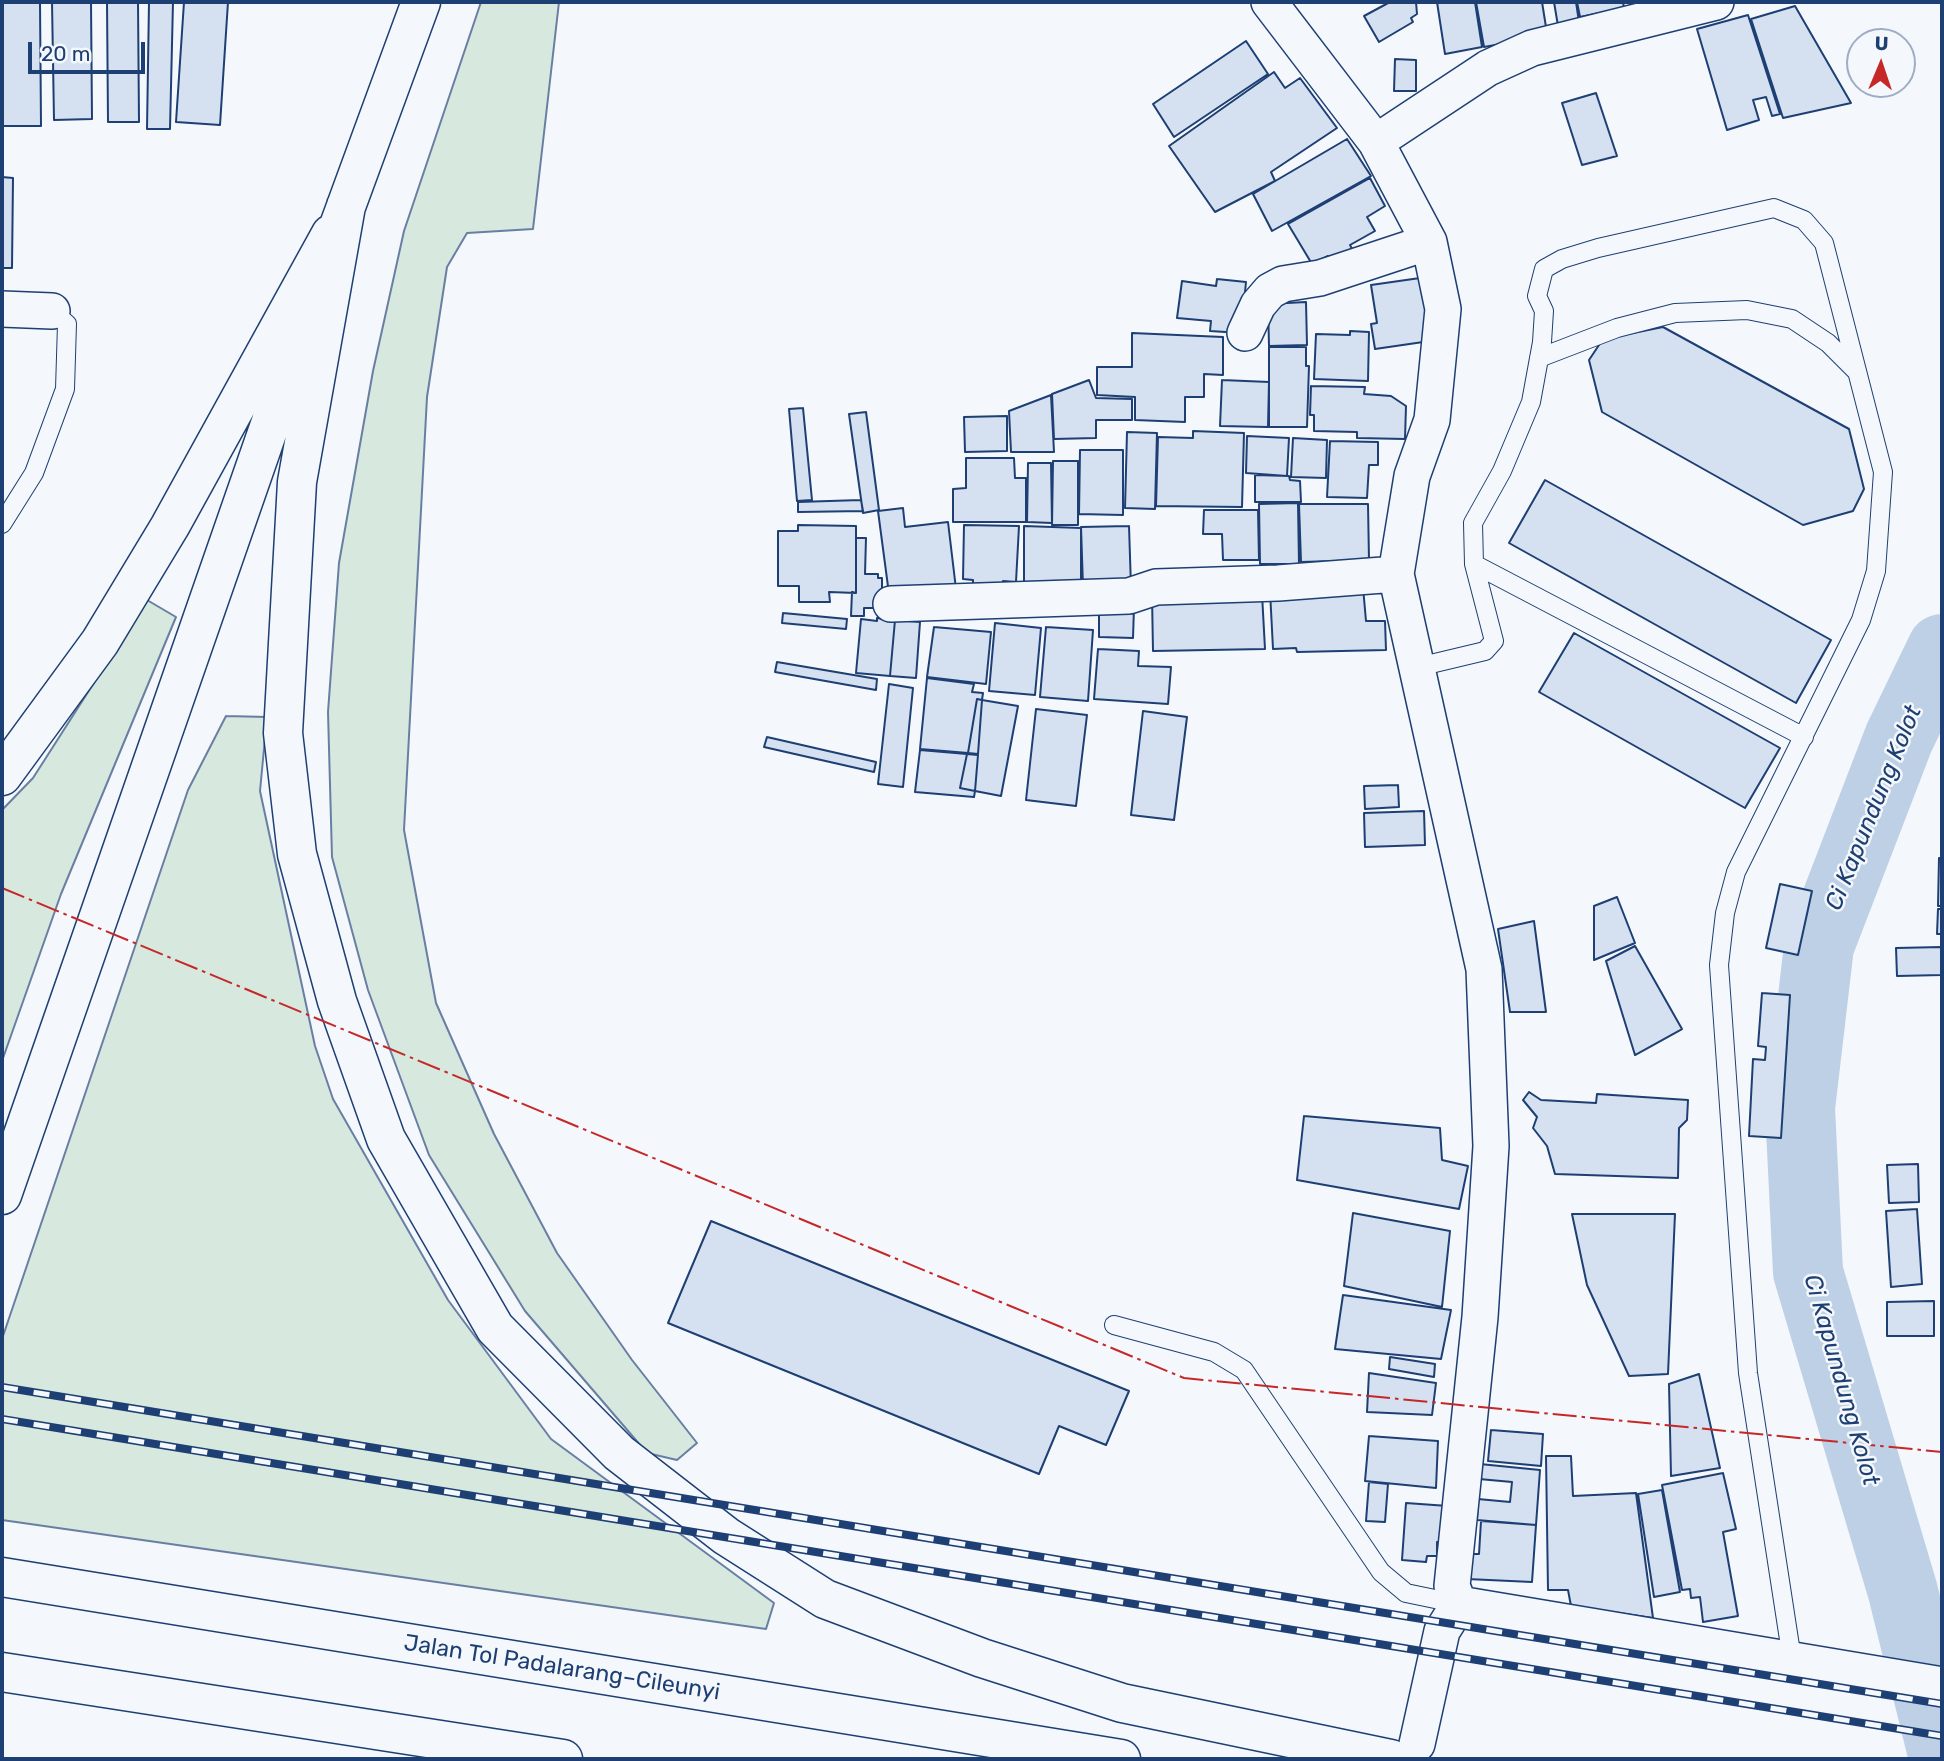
<!DOCTYPE html>
<meta charset="utf-8">
<style>
body{margin:0}
#map{position:relative;width:1944px;height:1761px;overflow:hidden;background:#f4f7fb;font-family:Rubik,sans-serif}
canvas{display:block}
.frame{position:absolute;inset:0;border:4px solid #1d3f73;pointer-events:none}
.north{position:absolute;left:1846px;top:28px;width:70px;height:70px;box-sizing:border-box;background:#f4f7fb;border:2px solid #9eadc5;border-radius:50%;rotate:2deg;font-size:19px;font-weight:700;line-height:28px;text-align:center;color:#1d3f73}
.north::after{content:'';display:block;margin:auto;width:24px;height:32px;background:#c62828;clip-path:polygon(50% 0,100% 100%,50% 72%,0 100%)}
.scale{position:absolute;left:28px;top:42px;width:117px;height:32px;box-sizing:border-box;border:4px solid #1d3f73;border-top:0;padding-left:9px;font-size:21px;line-height:24px;white-space:nowrap;color:#1d3f73;-webkit-text-stroke:5px #f4f7fb;paint-order:stroke}
</style>
<div id="map">
<canvas width="1944" height="1761"></canvas>
<div class="frame"></div>
<div class="north">U</div>
<div class="scale">20 m</div>
</div>
<script>
const ctx = document.querySelector('canvas').getContext('2d');
ctx.lineJoin = 'round';
function paint(path, color) {
  ctx.fillStyle = color;
  ctx.fill(path, 'evenodd');
}
function poly(rows) {
  const path = new Path2D();
  for (const r of rows) {
    path.moveTo(r[0], r[1]);
    for (let i = 2; i < r.length; i += 2) path.lineTo(r[i], r[i + 1]);
  }
  return path;
}
function strokePath(path, color, width, dash) {
  ctx.strokeStyle = color;
  ctx.lineWidth = width;
  ctx.lineCap = dash ? 'butt' : 'round';
  ctx.setLineDash(dash || []);
  ctx.stroke(path);
}
function drawText(font, color, halo, rows, align = 'center') {
  ctx.font = font + ' Rubik,sans-serif';
  ctx.lineWidth = 5;
  ctx.setLineDash([]);
  ctx.textBaseline = 'middle';
  ctx.strokeStyle = halo;
  ctx.fillStyle = color;
  for (const [text, x, y, turn = 0] of rows) {
    ctx.save();
    ctx.translate(x, y);
    ctx.rotate((+turn || 0) * Math.PI / 180);
    ctx.textAlign = isNaN(turn) ? turn : align;
    if (halo) ctx.strokeText(text, 0, 0);
    ctx.fillText(text, 0, 0);
    ctx.restore();
  }
}
const green = poly([
 [481,2,559,2,533,229,467,233,447,267,427,397,404,830,436,1003,494,1134,557,1253,632,1360,697,1443,677,1460,647,1453,525,1311,429,1155,368,990,332,857,328,712,339,563,373,371,404,231,481,2],
 [147,600,176,617,61,894,2,1061,2,810,33,778,147,600],
 [226,716,267,717,260,791,315,1046,333,1099,448,1300,551,1439,774,1603,766,1629,2,1520,2,1339,188,790,226,716]
]);
paint(green, '#d7e8df');
strokePath(green, '#687fa3', 2);
strokePath(poly([
 [1942,649,1899,738,1819,946,1800,1108,1808,1272,1903,1592,1942,1750]
]), '#bed0e5', 70);
const building = poly([
 [2,2,40,2,41,126,2,126,2,2],
 [52,2,91,2,92,119,54,120,52,2],
 [107,2,138,2,139,122,108,122,107,2],
 [149,2,173,2,170,129,147,129,149,2],
 [184,2,228,2,220,125,176,122,184,2],
 [1390,2,1416,2,1417,14,1411,18,1413,22,1379,42,1364,16,1390,2],
 [1437,2,1475,2,1482,47,1445,54,1437,2],
 [1476,2,1542,2,1546,27,1533,30,1534,38,1484,47,1476,2],
 [1554,2,1576,2,1579,22,1558,26,1554,2],
 [1577,2,1623,2,1624,8,1580,17,1577,2],
 [1795,6,1851,103,1783,118,1751,19,1795,6],
 [1748,15,1780,114,1772,116,1766,97,1753,100,1759,120,1727,130,1697,29,1748,15],
 [1246,41,1268,74,1174,137,1153,104,1246,41],
 [1395,59,1416,60,1416,91,1394,91,1395,59],
 [1274,72,1285,88,1300,78,1337,128,1271,172,1275,181,1215,212,1169,146,1274,72],
 [1596,93,1617,156,1582,165,1562,103,1596,93],
 [1347,139,1371,176,1272,231,1253,194,1347,139],
 [2,177,13,178,12,268,2,268,2,177],
 [1370,178,1385,206,1367,217,1375,231,1350,245,1355,254,1333,265,1328,256,1312,264,1288,224,1370,178],
 [1427,277,1437,340,1375,349,1371,324,1377,323,1371,285,1427,277],
 [1217,279,1246,282,1241,333,1210,331,1211,321,1177,318,1182,281,1216,286,1217,279],
 [1306,302,1307,345,1269,346,1268,304,1306,302],
 [1663,327,1849,429,1864,489,1853,511,1803,525,1602,412,1589,360,1603,339,1663,327],
 [1350,331,1369,332,1368,381,1314,379,1316,334,1350,335,1350,331],
 [1132,333,1223,337,1223,375,1204,374,1204,397,1185,397,1185,422,1135,420,1135,397,1097,395,1097,367,1132,367,1132,333],
 [1269,347,1306,347,1306,366,1309,366,1307,427,1269,427,1269,347],
 [1089,380,1096,398,1132,399,1132,420,1096,420,1096,438,1054,439,1052,394,1089,380],
 [1222,380,1269,382,1268,427,1220,426,1222,380],
 [1311,386,1365,387,1364,394,1391,396,1406,406,1405,439,1357,438,1357,432,1314,431,1314,415,1310,415,1311,386],
 [1051,395,1054,452,1011,452,1009,411,1051,395],
 [803,408,812,500,797,501,789,409,803,408],
 [866,412,879,510,863,513,849,414,866,412],
 [1007,416,1007,451,965,452,964,417,1007,416],
 [1193,431,1244,433,1242,507,1156,506,1158,437,1193,438,1193,431],
 [1127,432,1157,433,1155,509,1125,508,1127,432],
 [1247,436,1289,438,1287,476,1246,473,1247,436],
 [1293,438,1327,440,1326,478,1291,477,1293,438],
 [1330,441,1378,442,1378,465,1369,465,1367,498,1327,497,1330,441],
 [1080,450,1123,450,1123,515,1079,514,1080,450],
 [966,458,1014,458,1015,478,1026,478,1026,522,953,522,953,489,966,488,966,458],
 [1053,461,1078,461,1078,525,1052,525,1053,461],
 [1028,463,1051,463,1052,523,1027,522,1028,463],
 [1255,475,1289,476,1290,480,1300,481,1301,502,1255,502,1255,475],
 [1545,480,1831,640,1796,703,1509,543,1545,480],
 [861,500,863,511,798,512,798,502,861,500],
 [1298,503,1299,564,1260,564,1259,504,1298,503],
 [1299,504,1368,504,1369,560,1301,562,1299,504],
 [903,508,905,527,948,522,956,589,889,594,878,511,903,508],
 [1204,510,1258,510,1259,560,1223,560,1222,534,1203,534,1204,510],
 [798,525,856,526,856,593,829,592,830,602,799,602,799,586,778,586,778,531,798,531,798,525],
 [964,525,1019,526,1016,582,1003,581,1002,590,973,589,973,580,963,579,964,525],
 [1024,526,1081,528,1081,588,1024,589,1024,526],
 [1129,526,1131,587,1083,587,1081,527,1129,526],
 [856,538,866,538,865,574,878,574,878,578,882,578,882,608,864,608,864,616,851,616,852,592,856,593,856,538],
 [1363,587,1366,621,1385,621,1386,650,1297,652,1296,648,1273,649,1270,591,1363,587],
 [1262,594,1265,649,1153,651,1152,596,1262,594],
 [1099,606,1134,607,1133,638,1099,637,1099,606],
 [783,613,847,619,846,629,782,623,783,613],
 [877,618,895,620,890,676,856,673,861,619,877,621,877,618],
 [895,620,920,622,916,678,890,676,895,620],
 [995,623,1041,628,1035,695,989,691,995,623],
 [934,627,991,632,986,684,927,677,934,627],
 [1046,627,1093,630,1088,701,1040,697,1046,627],
 [1574,633,1780,748,1745,808,1539,692,1574,633],
 [1098,649,1139,651,1138,666,1171,667,1168,704,1094,699,1098,649],
 [777,662,877,679,876,690,775,672,777,662],
 [927,678,974,684,972,692,983,693,982,700,977,699,968,753,920,749,927,678],
 [889,684,913,688,903,787,878,784,889,684],
 [977,699,982,700,978,754,968,753,977,699],
 [982,700,1018,706,1001,796,975,791,978,755,967,754,978,754,982,700],
 [1036,709,1087,715,1076,806,1026,800,1036,709],
 [1143,711,1187,717,1174,820,1131,815,1143,711],
 [767,737,876,762,874,772,764,747,767,737],
 [920,750,967,754,960,788,975,791,974,797,915,792,920,750],
 [967,754,978,755,975,791,960,788,967,754],
 [1398,785,1399,807,1365,809,1364,786,1398,785],
 [1424,811,1425,845,1365,847,1364,813,1424,811],
 [1939,858,1942,858,1942,906,1938,906,1939,858],
 [1780,884,1812,891,1798,955,1766,948,1780,884],
 [1617,897,1635,943,1594,960,1594,906,1617,897],
 [1938,909,1942,909,1942,934,1937,934,1938,909],
 [1534,921,1546,1012,1510,1012,1498,929,1534,921],
 [1635,946,1682,1029,1635,1055,1606,961,1635,946],
 [1942,947,1942,975,1897,976,1896,948,1942,947],
 [1762,993,1790,995,1781,1138,1749,1136,1753,1059,1765,1060,1766,1047,1758,1046,1762,993],
 [1529,1092,1541,1100,1596,1103,1597,1094,1688,1100,1687,1120,1679,1128,1678,1178,1555,1174,1547,1146,1533,1128,1537,1117,1523,1100,1529,1092],
 [1304,1116,1440,1128,1442,1160,1468,1166,1459,1209,1297,1180,1304,1116],
 [1918,1164,1919,1202,1889,1203,1887,1165,1918,1164],
 [1917,1209,1922,1284,1891,1287,1886,1211,1917,1209],
 [1353,1213,1450,1231,1442,1307,1344,1286,1353,1213],
 [1572,1214,1675,1214,1668,1374,1629,1376,1587,1285,1572,1214],
 [711,1221,1129,1391,1106,1445,1059,1426,1039,1474,668,1323,711,1221],
 [1343,1295,1451,1310,1441,1359,1335,1349,1343,1295],
 [1934,1301,1934,1336,1887,1336,1887,1302,1934,1301],
 [1390,1357,1435,1364,1434,1377,1389,1369,1390,1357],
 [1369,1373,1436,1383,1432,1415,1367,1412,1369,1373],
 [1699,1374,1720,1468,1671,1476,1669,1384,1699,1374],
 [1491,1430,1543,1434,1541,1466,1488,1461,1491,1430],
 [1369,1436,1438,1441,1436,1488,1365,1481,1369,1436],
 [1546,1456,1571,1456,1573,1496,1636,1493,1653,1618,1571,1606,1568,1590,1548,1590,1546,1456],
 [1480,1464,1540,1470,1536,1525,1477,1520,1478,1499,1510,1502,1512,1482,1479,1479,1480,1464],
 [1723,1473,1736,1529,1723,1532,1738,1616,1703,1622,1700,1597,1691,1598,1690,1589,1682,1590,1662,1485,1723,1473],
 [1369,1482,1388,1484,1385,1522,1366,1521,1369,1482],
 [1662,1490,1680,1592,1654,1597,1638,1494,1662,1490],
 [1406,1503,1448,1506,1446,1543,1437,1542,1437,1556,1427,1556,1426,1562,1402,1560,1406,1503],
 [1481,1521,1536,1525,1532,1582,1467,1579,1468,1554,1479,1554,1481,1521]
]);
paint(building, '#d5e0f0');
strokePath(building, '#1d3f73', 2);
const service = poly([
 [1539,358,1617,328,1675,313,1747,310,1792,319,1828,343,1857,372],
 [2,524,34,473,65,389,67,324,52,311],
 [1474,564,1804,737],
 [1418,667,1485,651,1494,641,1474,564,1473,523,1502,471,1531,402,1542,342,1544,311,1537,296,1544,269,1562,259,1598,248,1774,208,1804,220,1824,243,1883,472,1876,571,1861,620,1736,872,1725,913,1719,965,1748,1373,1792,1659],
 [1114,1325,1214,1352,1244,1370,1381,1572,1406,1593,1459,1604]
]);
const minor = poly([
 [1269,2,1376,142],
 [2,309,52,311],
 [1245,333,1258,305,1270,291,1283,284,1320,278,1429,242],
 [891,604,1129,596,1156,587,1278,583,1396,574],
 [1459,1604,1452,1586,1480,1317,1491,1146,1484,969,1396,574,1412,476,1432,420,1443,309,1429,242,1376,142,1488,68,1532,48,1716,2],
 [1459,1604,1942,1685],
 [1417,1744,1442,1631,1459,1604]
]);
const motorway = poly([
 [346,206,297,482,283,733,297,854,337,1001,386,1139,495,1328,619,1453,726,1536,825,1599,982,1658,1122,1703,1391,1759],
 [337,231,421,2],
 [2,776,100,642,170,526,331,234],
 [2,1195,307,318],
 [2,1577,1121,1759],
 [2,1672,563,1759]
]);
strokePath(service, '#1d3f73', 20);
strokePath(minor, '#1d3f73', 38);
strokePath(motorway, '#1d3f73', 41);
strokePath(service, '#f4f7fb', 18);
strokePath(minor, '#f4f7fb', 35);
strokePath(motorway, '#f4f7fb', 38);
const rail = poly([
 [2,1387,1942,1704],
 [2,1419,1942,1736]
]);
strokePath(rail, '#1d3f73', 8);
strokePath(rail, '#f4f7fb', 5, [16]);
strokePath(poly([
 [2,888,1184,1378,1942,1452]
]), '#c62828', 2, [24, 5, 3.5, 5]);
drawText('23px', '#1d3f73', '#f4f7fb', [
 ["Jalan Tol Padalarang–Cileunyi",562,1668,9]
]);
drawText('italic 24px', '#1d3f73', '#f4f7fb', [
 ["Ci Kapundung Kolot",1874,808,-68],
 ["Ci Kapundung Kolot",1841,1380,74]
]);
</script>
